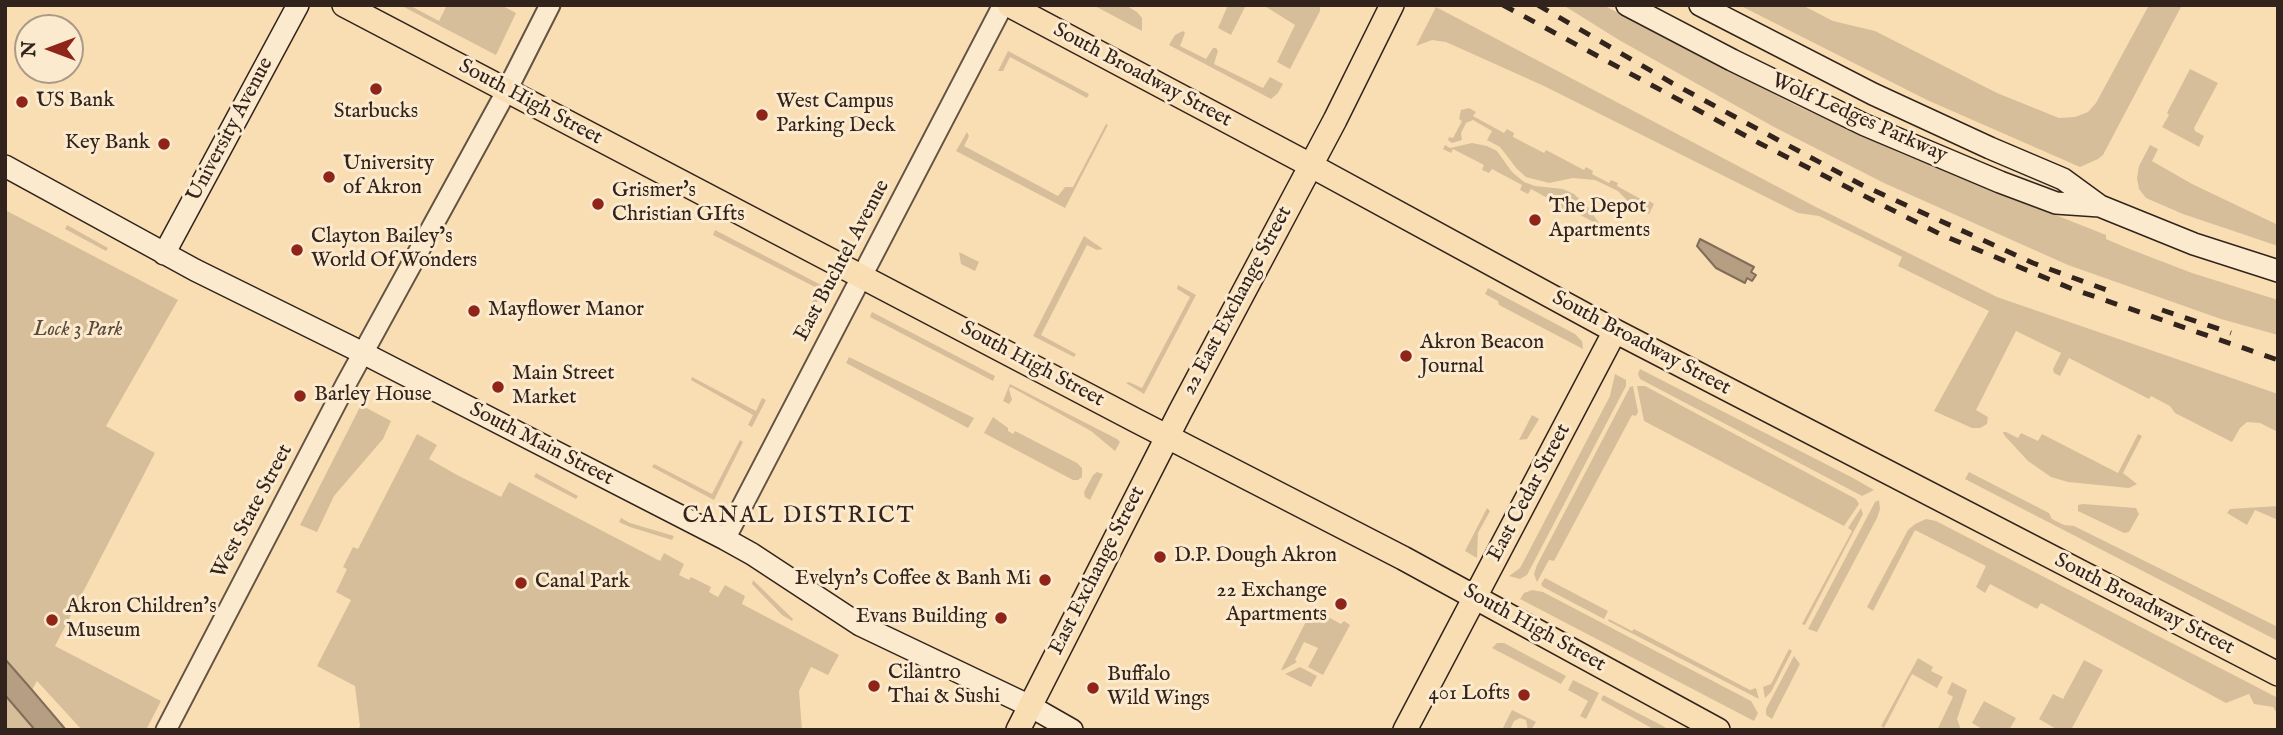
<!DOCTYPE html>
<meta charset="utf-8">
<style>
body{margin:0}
#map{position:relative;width:2283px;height:735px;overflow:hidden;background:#f9deb4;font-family:"IM FELL English",serif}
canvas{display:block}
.frame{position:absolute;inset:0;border:7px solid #32231d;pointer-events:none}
.north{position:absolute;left:14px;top:14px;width:70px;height:70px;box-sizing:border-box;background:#fbeace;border:2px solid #ab9a87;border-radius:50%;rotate:270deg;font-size:19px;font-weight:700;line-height:28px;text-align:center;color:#32231d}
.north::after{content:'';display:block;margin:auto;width:24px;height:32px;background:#8f2418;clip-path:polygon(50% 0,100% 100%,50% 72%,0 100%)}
</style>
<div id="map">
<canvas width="2283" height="735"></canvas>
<div class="frame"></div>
<div class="north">N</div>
</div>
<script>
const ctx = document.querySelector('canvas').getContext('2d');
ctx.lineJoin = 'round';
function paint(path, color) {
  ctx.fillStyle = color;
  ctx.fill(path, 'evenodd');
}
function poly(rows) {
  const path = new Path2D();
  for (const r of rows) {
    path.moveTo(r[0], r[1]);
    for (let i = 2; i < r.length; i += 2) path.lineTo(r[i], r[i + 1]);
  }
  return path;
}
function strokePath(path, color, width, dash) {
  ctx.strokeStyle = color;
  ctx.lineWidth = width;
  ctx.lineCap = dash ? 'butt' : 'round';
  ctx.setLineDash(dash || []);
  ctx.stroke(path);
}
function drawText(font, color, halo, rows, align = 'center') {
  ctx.font = font + ' "IM FELL English",serif';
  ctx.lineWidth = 6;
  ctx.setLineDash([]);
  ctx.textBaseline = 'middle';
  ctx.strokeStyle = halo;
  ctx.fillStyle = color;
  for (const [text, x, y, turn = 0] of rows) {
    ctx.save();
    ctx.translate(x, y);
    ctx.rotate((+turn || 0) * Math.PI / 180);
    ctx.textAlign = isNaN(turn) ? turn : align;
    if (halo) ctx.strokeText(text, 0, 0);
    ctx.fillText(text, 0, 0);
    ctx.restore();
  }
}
paint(poly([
 [400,5,409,5,439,21,447,5,501,5,516,13,496,55],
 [1093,5,1125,5,1137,12,1142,18,1142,31],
 [1228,5,1246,5,1231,35,1218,28],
 [1263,5,1320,5,1320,11,1290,69,1277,62,1295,25],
 [1563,5,1603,5,1795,105,1902,154,2106,235,2106,239,2127,248,2192,273,2278,300,2278,335,2221,319,2068,265,1884,183,1774,127,1619,40],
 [1739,5,1802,5,1833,21,1875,31,1997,93,2059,118,2075,117,2088,112,2096,103,2149,5,2182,5,2103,155,2098,159,2080,167,1927,100],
 [1436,7,1816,207,1997,297,2278,394,2278,432,2260,423,2247,422,2240,428,2232,442,2175,413,2170,406,2151,396,2149,399,2069,358,2060,376,2054,373,2053,369,2061,353,2016,331,1976,410,1988,417,1987,424,1980,428,1972,428,1934,411,1989,311,1898,266,1902,257,1819,216,1798,213,1544,86,1446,42,1432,40,1416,46],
 [1183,31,1185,33,1180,46,1206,59,1213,48,1216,48,1218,51,1214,64,1263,88,1270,77,1283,84,1278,93,1271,99,1169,45,1175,35],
 [1008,51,1089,94,1087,98,1010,57,1003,71,998,71],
 [2190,69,2218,83,2194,128,2195,131,2204,136,2199,147,2162,127,2169,115,2167,113],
 [1469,108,1476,112,1473,116,1504,133,1507,129,1514,133,1513,137,1544,153,1546,150,1584,170,1586,167,1593,171,1592,174,1609,183,1611,180,1618,183,1617,186,1648,203,1649,201,1654,204,1649,214,1636,210,1618,191,1595,180,1573,178,1549,183,1526,177,1517,169,1500,147,1487,140,1492,131,1473,120,1466,123,1461,133,1462,140,1452,143,1448,140,1449,137,1453,138,1462,121,1459,119,1461,110],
 [1106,124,1108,125,1065,208,956,151,967,132,969,136,964,146,1058,196,1065,187,1073,187],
 [1472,143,1487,146,1497,151,1512,172,1524,182,1535,186,1563,189,1574,194,1587,206,1601,226,1569,209,1566,214,1561,211,1562,206,1531,189,1528,194,1520,190,1522,185,1492,169,1489,173,1482,170,1484,165,1453,149,1451,153,1443,149,1445,145,1450,148],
 [2150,145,2158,149,2152,161,2192,184,2278,225,2278,246,2183,214,2146,198,2139,189,2137,178,2139,166],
 [5,210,178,300,106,426,155,453,55,646,161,701,146,730,82,730,37,681,32,690,5,657],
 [67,225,108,248,106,251,65,229],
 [715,230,825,287,798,338,796,333,819,289,713,235],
 [1084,236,1103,249,1097,250,1087,245,1041,335,1076,354,1074,357,1033,336],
 [959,252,979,262,975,271,961,264],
 [1178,285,1196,295,1144,394,1126,383,1129,382,1142,388,1190,297,1177,289],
 [1488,288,1575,334,1582,341,1583,349,1499,305,1498,301,1485,294],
 [872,312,995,376,993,381,870,317],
 [849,357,974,418,968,428,846,363],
 [1640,369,1853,478,1874,490,1862,496,1640,379,1638,374],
 [1615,374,1626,380,1626,386,1527,575,1520,579,1509,576,1520,568,1529,551,1610,396],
 [692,377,756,411,762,398,766,400,752,427,748,425,753,415,691,380],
 [1010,384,1117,439,1120,442,1115,451,1091,431,1011,387,1009,389,1012,400,1009,404,1003,401],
 [1633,386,1638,412,1636,416,1632,415,1554,561,1549,560,1537,582,1534,574,1537,565,1630,387],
 [1637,386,1645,386,1856,499,1859,504,1844,526,1644,421],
 [361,405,391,421,383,439,334,496,317,532,300,525],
 [1532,415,1539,419,1527,439,1519,440],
 [993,417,1008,428,1008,431,1013,434,1015,431,1077,463,1082,468,1082,477,1078,480,1073,480,984,433],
 [2006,432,2018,438,2021,433,2038,441,2042,434,2118,473,2138,434,2142,436,2123,473,2137,484,2129,488,2068,482,2051,477,2028,461,2004,435,2003,432],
 [417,434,437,445,429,459,457,475,501,497,509,482,660,561,664,553,684,564,679,575,689,580,691,577,711,587,709,592,718,597,725,585,745,596,742,604,839,655,828,675,811,667,799,691,802,730,358,730,360,726,355,686,317,666,351,600,336,592,347,569,343,567,353,547,358,549],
 [740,440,743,442,714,500,652,467,654,464,712,494],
 [1097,472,1103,474,1090,500,1085,497,1084,492,1093,475],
 [1969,472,2049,513,2052,519,2064,525,2074,526,2278,627,2278,641,1965,479],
 [536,473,578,496,576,499,534,477],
 [1879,500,1880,509,1877,518,1817,632,1808,629,1875,502],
 [2083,504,2136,508,2139,514,2129,532,2124,533,2078,511,2078,505],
 [2278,506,2278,520,2255,510,2247,525,2227,513,2230,509],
 [1487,508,1490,511,1478,533,1477,558,1465,551],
 [1861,508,1863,514,1805,625,1802,624,1852,531,1848,528],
 [621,518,630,523,674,536,672,540,630,527,619,522],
 [1926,519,1936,521,2278,698,2278,715,2273,707,2254,704,2249,694,2226,703,2041,603,2037,609,1990,584,1985,593,1976,587,1986,566,1915,530,1873,611,1867,607,1908,530,1915,524],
 [1545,578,1608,611,1604,619,1543,587,1541,584],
 [753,580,793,619,792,621,782,615,752,584],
 [1532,590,1543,592,1751,701,1758,713,1754,721,1520,599,1524,593],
 [1314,606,1320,609,1319,612,1341,624,1344,621,1350,625,1323,675,1308,667,1318,648,1304,642,1295,660,1297,662,1283,670,1281,670],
 [1609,619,1632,631,1634,629,1750,690,1756,688,1759,699,1608,621],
 [1497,643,1504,643,1566,676,1561,684,1492,648],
 [1789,649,1792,651,1771,692,1765,698,1763,687,1771,684],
 [1794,656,1800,664,1772,719,1766,715,1766,709],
 [1918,658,1933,667,1931,671,1943,677,1937,688,1912,674,1884,728,1881,726],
 [2084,660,2103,670,2071,730,2058,730,2039,719,2053,694,2063,699],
 [1300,667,1317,676,1311,687,1285,674],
 [1573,680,1599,693,1586,719,1580,716,1588,701,1568,690],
 [1952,682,1967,690,1957,719,1961,730,1937,730,1953,697,1947,693],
 [5,695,35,730,5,730],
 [1603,695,1661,725,1669,730,1655,730,1601,700],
 [1984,701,2016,718,2009,730,1984,730,1972,723],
 [1512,710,1536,722,1531,730,1528,730,1526,720,1520,718,1514,721,1510,730,1502,730]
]), '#d7be9a');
const water = poly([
 [1700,239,1754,267,1751,272,1756,275,1752,281,1747,278,1745,283,1716,268,1697,246,1700,239],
 [5,659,32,690,66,730,35,730,5,695,5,659]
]);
paint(water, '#b59e81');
strokePath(water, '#816d59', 2);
const tertiary = poly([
 [725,539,1003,5],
 [166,730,346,384,506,92,550,5]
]);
const secondary = poly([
 [1627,5,1732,60,1865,125,2000,182,2056,203,2100,206],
 [1700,5,1873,94,1990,148,2063,179,2100,206,2194,244,2278,271],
 [5,166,195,270,363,353,725,539,752,554,860,625,1030,706,1072,730],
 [164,254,298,5]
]);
const primary = poly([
 [344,5,1135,420,1403,558,1718,730],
 [1009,5,1310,165,1615,331,2278,674],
 [1018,730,1180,412,1335,120,1392,5],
 [1405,730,1615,331]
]);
strokePath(tertiary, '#645243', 23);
strokePath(secondary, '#32231d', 24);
strokePath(primary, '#32231d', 26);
strokePath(tertiary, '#fbeace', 19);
strokePath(secondary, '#fbeace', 21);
strokePath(primary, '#f9deb4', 23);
strokePath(poly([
 [1503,5,1759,143,1942,235,2070,288,2278,360],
 [1538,5,1672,83,1862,185,2033,263,2112,292],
 [2162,310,2231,333]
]), '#32231d', 5, [12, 12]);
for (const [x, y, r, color] of [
 [376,89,7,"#8f2418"],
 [22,102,7,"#8f2418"],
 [762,115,7,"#8f2418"],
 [164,144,7,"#8f2418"],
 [329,177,7,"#8f2418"],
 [598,204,7,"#8f2418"],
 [1535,220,7,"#8f2418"],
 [297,250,7,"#8f2418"],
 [474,311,7,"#8f2418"],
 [1406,356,7,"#8f2418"],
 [498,387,7,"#8f2418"],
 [300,396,7,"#8f2418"],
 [1160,557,7,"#8f2418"],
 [1045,580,7,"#8f2418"],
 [521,583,7,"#8f2418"],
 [1341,604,7,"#8f2418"],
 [1001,618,7,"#8f2418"],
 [52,620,7,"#8f2418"],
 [874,686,7,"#8f2418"],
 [1093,688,7,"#8f2418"],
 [1524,695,7,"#8f2418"]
]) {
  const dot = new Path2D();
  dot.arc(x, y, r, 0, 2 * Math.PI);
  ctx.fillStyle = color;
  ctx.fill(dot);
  strokePath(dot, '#fbeace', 2.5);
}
drawText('21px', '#32231d', '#fbeace', [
 ["South Broadway Street",1142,76,28],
 ["South High Street",530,103,28],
 ["Wolf Ledges Parkway",1859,119,24],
 ["University Avenue",231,130,-62],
 ["East Buchtel Avenue",843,261,-62],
 ["22 East Exchange Street",1238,301,-62],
 ["South Broadway Street",1641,344,28],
 ["South High Street",1032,365,28],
 ["South Main Street",541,445,27],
 ["East Cedar Street",1530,493,-62],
 ["West State Street",253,512,-62],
 ["East Exchange Street",1098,571,-63],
 ["South Broadway Street",2144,605,27],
 ["South High Street",1534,629,29]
]);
drawText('21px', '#32231d', '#fbeace', [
 ["US Bank",36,102],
 ["West Campus",776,103],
 ["Parking Deck",776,127],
 ["Starbucks",376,113,"center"],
 ["Key Bank",150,144,"right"],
 ["University",343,165],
 ["of Akron",343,189],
 ["Grismer's",612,192],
 ["Christian GIfts",612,216],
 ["The Depot",1549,208],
 ["Apartments",1549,232],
 ["Clayton Bailey’s",311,238],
 ["World Of Wonders",311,262],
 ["Mayflower Manor",488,311],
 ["Akron Beacon",1420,344],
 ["Journal",1420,368],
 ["Main Street",512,375],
 ["Market",512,399],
 ["Barley House",314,396],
 ["D.P. Dough Akron",1174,557],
 ["Evelyn's Coffee & Banh Mi",1031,580,"right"],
 ["Canal Park",535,583],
 ["22 Exchange",1327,592,"right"],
 ["Apartments",1327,616,"right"],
 ["Akron Children’s",66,608],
 ["Museum",66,632],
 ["Evans Building",987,618,"right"],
 ["Cilantro",888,674],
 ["Thai & Sushi",888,698],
 ["Buffalo",1107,676],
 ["Wild Wings",1107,700],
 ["401 Lofts",1510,695,"right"]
], 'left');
drawText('italic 21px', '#5b4a3c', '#fbeace', [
 ["Lock 3 Park",78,331]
]);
ctx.letterSpacing = '2px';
drawText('23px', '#32231d', '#fbeace', [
 ["CANAL DISTRICT",799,517]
]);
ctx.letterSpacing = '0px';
</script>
